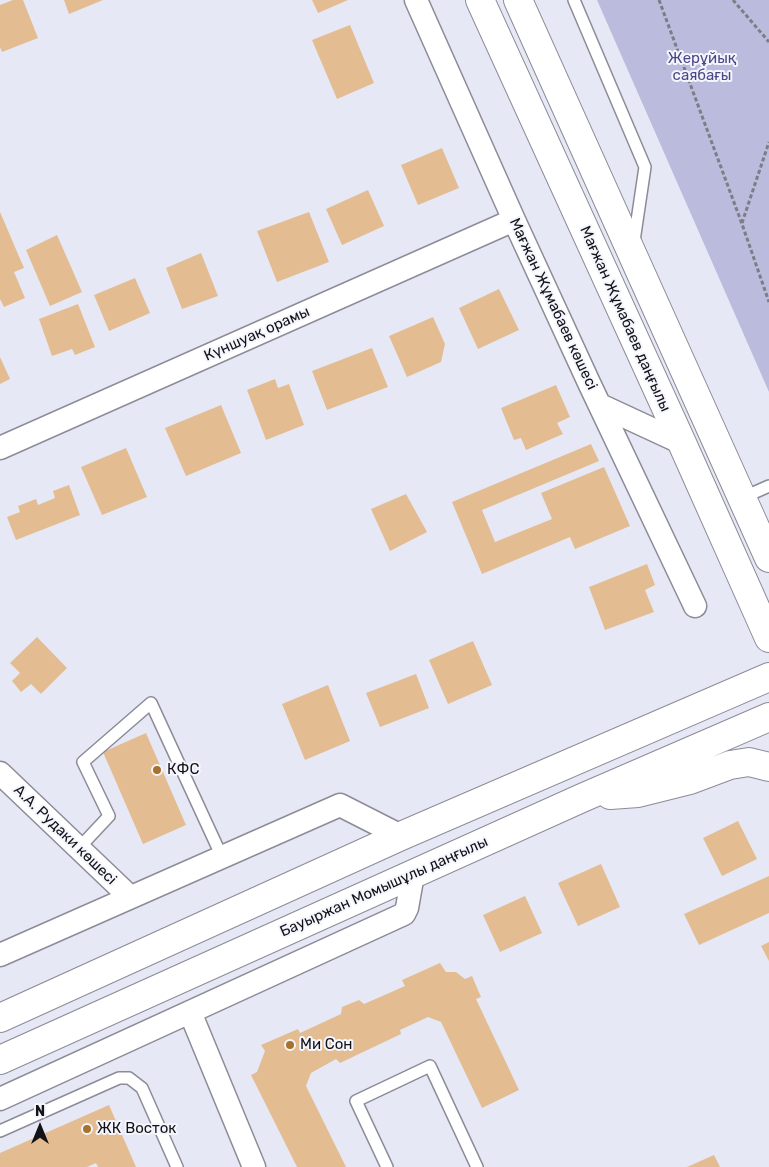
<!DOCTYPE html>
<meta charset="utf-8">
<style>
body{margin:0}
#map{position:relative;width:769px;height:1167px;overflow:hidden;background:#e7e8f5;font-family:Rubik,sans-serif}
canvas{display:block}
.north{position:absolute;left:15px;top:1102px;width:50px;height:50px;-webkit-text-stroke:4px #f5f6fd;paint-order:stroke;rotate:0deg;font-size:14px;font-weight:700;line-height:20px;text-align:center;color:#131317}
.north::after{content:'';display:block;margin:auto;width:18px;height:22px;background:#131317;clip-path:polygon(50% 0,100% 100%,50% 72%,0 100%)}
</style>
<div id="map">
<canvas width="769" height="1167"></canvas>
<div class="north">N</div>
</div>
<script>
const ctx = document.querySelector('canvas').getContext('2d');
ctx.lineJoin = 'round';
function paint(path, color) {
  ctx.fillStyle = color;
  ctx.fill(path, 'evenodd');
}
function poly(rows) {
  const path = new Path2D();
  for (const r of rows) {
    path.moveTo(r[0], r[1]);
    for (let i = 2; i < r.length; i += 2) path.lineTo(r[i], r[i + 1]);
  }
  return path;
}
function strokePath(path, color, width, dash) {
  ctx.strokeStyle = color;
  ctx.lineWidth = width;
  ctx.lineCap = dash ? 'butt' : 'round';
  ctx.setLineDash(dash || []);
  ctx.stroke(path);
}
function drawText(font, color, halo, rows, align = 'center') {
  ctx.font = font + ' Rubik,sans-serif';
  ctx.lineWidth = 4;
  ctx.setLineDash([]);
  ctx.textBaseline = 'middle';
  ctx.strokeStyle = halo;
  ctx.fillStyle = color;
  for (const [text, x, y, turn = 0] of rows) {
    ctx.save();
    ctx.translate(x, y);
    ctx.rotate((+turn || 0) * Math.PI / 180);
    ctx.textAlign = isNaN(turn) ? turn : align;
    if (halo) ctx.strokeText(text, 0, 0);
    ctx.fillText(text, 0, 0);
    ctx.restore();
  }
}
paint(poly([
 [597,0,769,0,769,392,655,132]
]), '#babbdd');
paint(poly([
 [13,0,23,0,38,38,2,52,0,47,0,5],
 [64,0,103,0,69,14],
 [312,0,348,0,318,13],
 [350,25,374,83,337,99,312,40],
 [442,148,459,188,418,205,401,165],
 [368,190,384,226,342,245,326,209],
 [0,212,24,268,14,272,25,298,4,307,0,299],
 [309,212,329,262,277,282,257,231],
 [57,235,82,292,50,306,26,250],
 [201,253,218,296,182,309,166,268],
 [135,278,150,313,109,331,94,295],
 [499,289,519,330,478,349,459,308],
 [78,304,95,347,75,355,72,349,52,356,39,319],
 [433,317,445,344,441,362,407,377,389,336],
 [372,348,388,387,327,410,312,371],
 [0,357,10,379,0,384],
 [275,379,278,388,289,384,304,425,266,440,247,390],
 [556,385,570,417,557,423,563,434,526,450,521,438,514,440,501,408],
 [221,405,241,453,186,476,165,428],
 [591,444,599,461,482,510,495,542,552,519,541,493,604,467,630,526,575,549,570,537,482,574,452,502],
 [126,448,147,497,102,515,81,467],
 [69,485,80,515,16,540,7,517,20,512,18,506,36,499,38,505,55,498,53,491],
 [406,494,427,532,390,551,371,509],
 [647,564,655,585,645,590,654,612,605,630,589,587],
 [37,637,67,668,41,694,31,684,21,692,12,681,20,673,10,663],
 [473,641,492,685,448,704,429,660],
 [416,674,429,708,380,727,366,693],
 [328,685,350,741,305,760,282,704],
 [146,733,186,825,143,844,103,752],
 [738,821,757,859,722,876,703,838],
 [601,864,620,907,578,926,558,883],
 [769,876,769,913,699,945,684,914],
 [525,896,542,933,500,952,483,915],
 [769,942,769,961,761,946],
 [440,963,446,972,456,972,465,979,472,976,481,997,476,999,519,1090,482,1108,441,1022,428,1017,400,1030,401,1034,340,1063,336,1059,311,1073,306,1086,346,1167,297,1167,251,1075,257,1072,265,1051,261,1045,298,1029,300,1033,341,1014,342,1007,359,1000,364,1004,405,986,402,980],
 [109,1105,136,1167,98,1167,96,1163,87,1167,0,1167,0,1153],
 [714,1155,720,1167,687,1167]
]), '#e3bd91');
const lane = poly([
 [574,0,645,167,634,241],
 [742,498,769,486],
 [79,848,109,816,83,762,151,703,222,857],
 [0,1131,119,1078,129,1078,142,1088,177,1167],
 [387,1167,356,1101,430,1066,477,1167]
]);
const street = poly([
 [416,0,514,220,590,385,695,606],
 [600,405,682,443],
 [0,448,514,220],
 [0,773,130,897],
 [0,955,340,805,401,836],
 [190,1012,254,1167],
 [0,1099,404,914,407,908,413,874]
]);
const secondary = poly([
 [480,0,682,443,769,638],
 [518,0,769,558],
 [610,795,638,793,690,780,730,765,749,762,769,767],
 [0,1018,401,836,769,677],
 [0,1060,582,798,769,717]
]);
strokePath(lane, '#8c8c98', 14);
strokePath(street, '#8c8c98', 25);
strokePath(secondary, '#8c8c98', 30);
strokePath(poly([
 [659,0,742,224,769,302],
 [733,0,769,42],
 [742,223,769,142]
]), '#7c7d85', 3, [4, 2.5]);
strokePath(lane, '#fff', 11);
strokePath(street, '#fff', 22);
strokePath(secondary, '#fff', 28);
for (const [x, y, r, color] of [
 [157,770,5,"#a7722b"],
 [290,1045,5,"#a7722b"],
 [87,1129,5,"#a7722b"]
]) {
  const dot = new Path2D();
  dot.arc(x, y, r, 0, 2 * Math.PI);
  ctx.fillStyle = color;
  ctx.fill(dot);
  strokePath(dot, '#f5f6fd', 2);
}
drawText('15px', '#4b4786', '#f5f6fd', [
 ["Жерұйық",702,59],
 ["саябағы",702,76]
]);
drawText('15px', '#131317', '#f5f6fd', [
 ["Мағжан Жұмабаев көшесі",553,304,65],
 ["Мағжан Жұмабаев даңғылы",625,319,66],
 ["Күншуақ орамы",257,334,-24],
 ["А.А. Рудаки көшесі",65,835,44],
 ["Бауыржан Момышұлы даңғылы",384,887,-24]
]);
drawText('15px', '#131317', '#f5f6fd', [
 ["КФС",167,770],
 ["Ми Сон",300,1045],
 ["ЖК Восток",97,1129]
], 'left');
</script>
